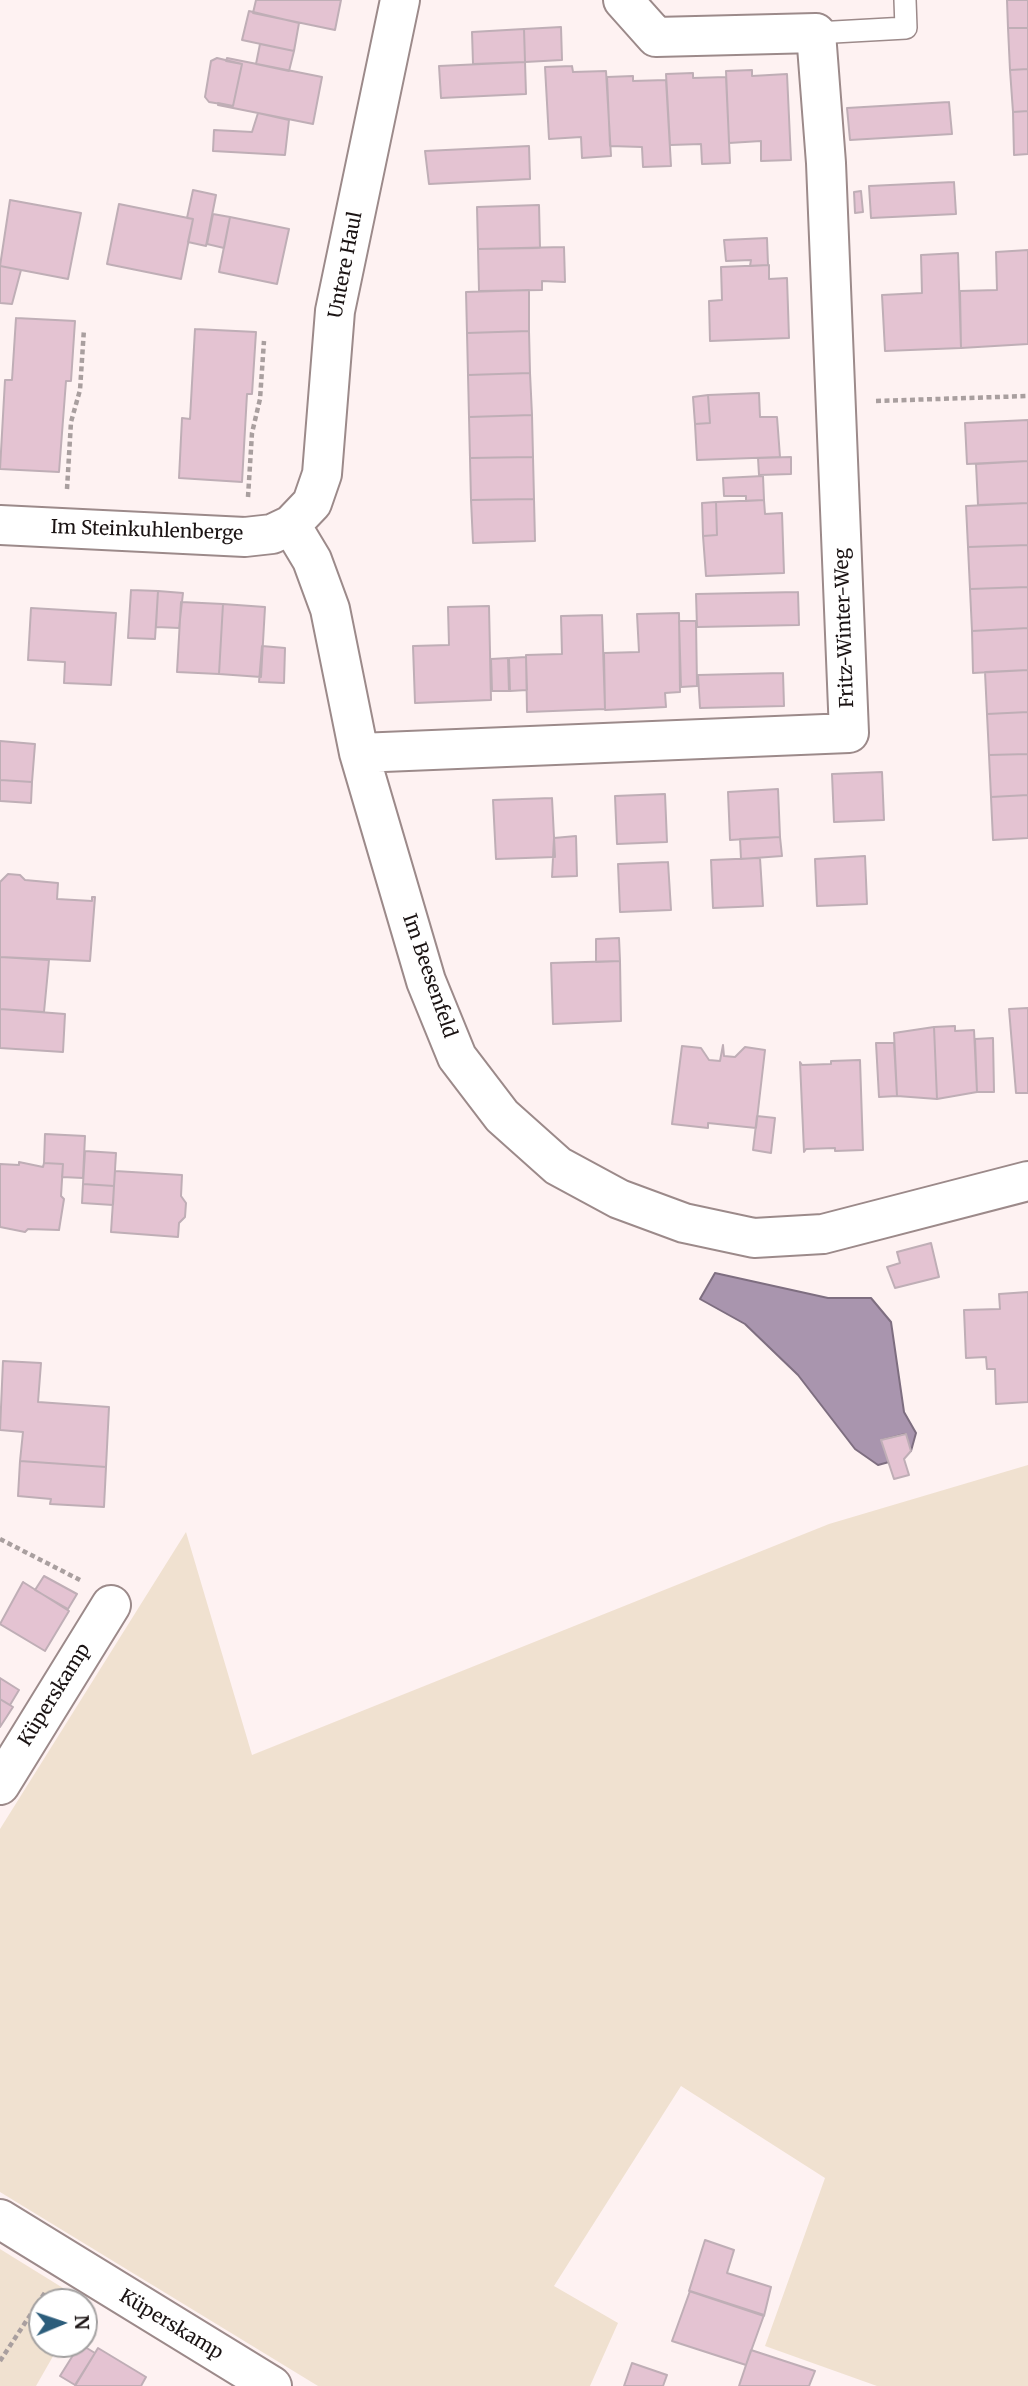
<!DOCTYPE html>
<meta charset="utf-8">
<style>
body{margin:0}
#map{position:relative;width:1028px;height:2386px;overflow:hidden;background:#fef2f2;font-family:Merriweather,serif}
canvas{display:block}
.north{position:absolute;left:28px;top:2288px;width:70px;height:70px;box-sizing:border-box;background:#fff;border:2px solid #a3a1a1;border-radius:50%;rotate:88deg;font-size:19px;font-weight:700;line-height:28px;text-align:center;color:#1a1313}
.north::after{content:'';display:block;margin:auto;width:24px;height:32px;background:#2c5d7b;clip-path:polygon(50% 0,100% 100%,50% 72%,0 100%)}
</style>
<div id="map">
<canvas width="1028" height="2386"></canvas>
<div class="north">N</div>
</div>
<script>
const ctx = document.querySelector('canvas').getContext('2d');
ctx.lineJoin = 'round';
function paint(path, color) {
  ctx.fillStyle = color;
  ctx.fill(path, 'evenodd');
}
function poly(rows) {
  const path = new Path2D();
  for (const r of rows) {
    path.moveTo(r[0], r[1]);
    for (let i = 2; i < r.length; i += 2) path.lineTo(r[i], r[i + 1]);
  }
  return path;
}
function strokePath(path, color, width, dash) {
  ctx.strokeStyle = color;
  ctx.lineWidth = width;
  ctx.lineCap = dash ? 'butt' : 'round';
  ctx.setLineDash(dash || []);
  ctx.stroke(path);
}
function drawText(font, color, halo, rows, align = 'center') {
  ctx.font = font + ' Merriweather,serif';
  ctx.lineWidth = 5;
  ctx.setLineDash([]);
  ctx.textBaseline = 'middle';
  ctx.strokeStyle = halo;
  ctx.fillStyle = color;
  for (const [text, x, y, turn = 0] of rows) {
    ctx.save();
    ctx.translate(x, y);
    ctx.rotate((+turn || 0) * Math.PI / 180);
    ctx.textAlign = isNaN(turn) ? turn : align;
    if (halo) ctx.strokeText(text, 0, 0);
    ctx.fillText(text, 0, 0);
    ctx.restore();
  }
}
paint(poly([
 [1028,1465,1028,2386,877,2386,765,2346,825,2178,681,2086,554,2286,618,2323,590,2386,318,2386,0,2192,0,1829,186,1532,252,1755,829,1524],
 [0,2249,84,2301,42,2302,42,2344,60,2344,36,2386,0,2386]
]), '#f0e1d0');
const water = poly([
 [715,1273,828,1298,871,1298,891,1322,904,1412,916,1433,911,1451,905,1434,882,1440,889,1462,878,1465,855,1449,798,1375,745,1324,700,1299,715,1273]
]);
paint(water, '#a995ae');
strokePath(water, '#7e6e80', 2);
const building = poly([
 [256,0,341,0,335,30,253,13,256,0],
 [1007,0,1028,0,1028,28,1008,28,1007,0],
 [249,11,299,23,294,51,242,40,249,11],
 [561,27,562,60,525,62,524,29,561,27],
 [1008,28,1028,28,1028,69,1010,70,1008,28],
 [524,29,525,62,473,64,472,32,524,29],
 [260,44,294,51,289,71,256,64,260,44],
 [217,58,242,64,233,106,209,102,205,97,211,61,217,58],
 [227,58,322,77,313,124,218,105,218,103,233,106,242,64,226,61,227,58],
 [525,62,526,94,441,98,439,66,525,62],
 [572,66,573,72,606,71,611,156,582,158,581,137,549,139,545,67,572,66],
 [1028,69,1028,111,1013,112,1010,70,1028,69],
 [752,70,752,76,787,74,791,160,761,161,761,141,729,143,726,71,752,70],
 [693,73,693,78,726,77,730,163,702,164,701,144,670,145,666,74,693,73],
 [633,76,633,81,666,80,671,166,643,167,642,147,610,146,607,77,633,76],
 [949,102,952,134,850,140,847,108,949,102],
 [1028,111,1028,154,1014,155,1013,112,1028,111],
 [258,113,289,120,285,155,213,151,214,130,252,132,258,113],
 [529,146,530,179,429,184,425,151,529,146],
 [954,182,956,214,871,218,869,186,954,182],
 [193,190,216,195,206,246,188,242,193,219,187,218,193,190],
 [861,191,863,212,855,213,854,192,861,191],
 [10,200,81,213,68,279,0,266,10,200],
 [119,204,193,219,181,279,107,264,119,204],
 [539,205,540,248,478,249,477,207,539,205],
 [213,214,230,217,224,248,207,244,213,214],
 [230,217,289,229,277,284,219,272,230,217],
 [767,238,768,265,750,266,751,260,726,261,724,240,767,238],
 [564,247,565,282,542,281,542,290,479,291,478,249,564,247],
 [1028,250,1028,344,961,348,960,291,997,290,996,252,1028,250],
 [958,253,961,348,885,351,882,295,922,293,921,255,958,253],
 [769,265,769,279,787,278,789,338,710,341,709,301,722,300,721,267,769,265],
 [0,266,21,270,12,304,0,303,0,266],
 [529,290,529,331,467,333,466,292,529,290],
 [16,318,75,321,71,381,66,381,59,472,0,469,5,380,12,380,16,318],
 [195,329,256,332,252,394,247,394,242,482,179,478,182,418,190,419,195,329],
 [529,331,530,373,468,375,467,333,529,331],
 [530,373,532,415,469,417,468,375,530,373],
 [759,393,760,417,777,417,780,457,697,460,695,424,710,423,708,395,759,393],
 [708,395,710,423,695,424,693,397,708,395],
 [532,415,533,457,470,458,469,417,532,415],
 [1028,420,1028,461,967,464,965,423,1028,420],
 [533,457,534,499,471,500,470,458,533,457],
 [791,457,791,474,759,475,758,458,791,457],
 [1028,461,1028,503,978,505,976,464,1028,461],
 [763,476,764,500,746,501,746,496,724,496,723,478,763,476],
 [534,499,535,541,473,543,471,500,534,499],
 [764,500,765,514,782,513,784,573,706,576,703,536,717,535,716,502,764,500],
 [716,502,717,535,703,536,702,503,716,502],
 [1028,503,1028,545,968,547,966,506,1028,503],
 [1028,545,1028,587,970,589,968,547,1028,545],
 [1028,587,1028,628,972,631,970,589,1028,587],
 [131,590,158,591,155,639,128,638,131,590],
 [158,591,183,593,179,628,156,627,158,591],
 [798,592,799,625,697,627,696,594,798,592],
 [181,602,223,604,219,674,177,672,181,602],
 [223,604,265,607,261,677,219,674,223,604],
 [489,606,491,700,415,703,413,646,449,645,448,607,489,606],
 [31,608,116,613,111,685,64,683,65,662,28,660,31,608],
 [679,613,680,692,665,693,666,707,605,710,604,653,639,652,637,614,679,613],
 [602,615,605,709,527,712,526,655,562,654,561,616,602,615],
 [679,621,696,621,697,686,681,687,679,621],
 [1028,628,1028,670,973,673,972,631,1028,628],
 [262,646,285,648,284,683,259,682,262,646],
 [526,657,527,690,510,691,509,658,526,657],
 [508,658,509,691,492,691,491,659,508,658],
 [1028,670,1028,712,987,714,985,672,1028,670],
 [783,673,784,706,700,708,698,675,783,673],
 [1028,712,1028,754,989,755,987,714,1028,712],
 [0,741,35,744,32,782,0,780,0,741],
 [1028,754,1028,795,991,797,989,755,1028,754],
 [882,772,884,820,834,822,832,774,882,772],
 [0,780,32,782,31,803,0,801,0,780],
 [778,789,780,837,730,840,728,792,778,789],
 [665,794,667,842,617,844,615,796,665,794],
 [1028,795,1028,838,993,840,991,797,1028,795],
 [552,798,555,857,496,859,493,800,552,798],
 [576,836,577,876,552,877,554,838,576,836],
 [780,837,782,856,741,859,740,839,780,837],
 [865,856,867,904,817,906,815,859,865,856],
 [760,858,763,906,713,908,711,860,760,858],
 [668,862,671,910,620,912,618,864,668,862],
 [8,874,20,875,25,880,58,883,57,899,92,901,92,897,95,897,90,961,0,957,0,882,8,874],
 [619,938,620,961,596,962,596,939,619,938],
 [0,957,49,960,44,1012,0,1009,0,957],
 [620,961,621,1021,553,1024,551,963,620,961],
 [1028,1008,1028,1093,1016,1093,1009,1009,1028,1008],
 [0,1009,65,1014,63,1052,0,1048,0,1009],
 [955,1026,955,1031,974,1030,977,1092,937,1099,934,1027,955,1026],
 [934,1027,937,1099,897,1096,894,1033,934,1027],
 [993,1038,994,1092,977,1092,975,1039,993,1038],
 [876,1043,894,1043,897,1096,879,1097,876,1043],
 [723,1045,724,1056,735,1057,745,1047,765,1050,756,1128,708,1123,708,1128,672,1124,682,1046,701,1048,709,1060,720,1061,723,1045],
 [860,1060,863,1150,835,1151,835,1148,806,1149,804,1152,800,1062,802,1065,831,1064,831,1061,860,1060],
 [757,1116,775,1118,771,1153,753,1150,757,1116],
 [45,1134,85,1136,83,1178,62,1177,63,1164,44,1163,45,1134],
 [85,1151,116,1153,114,1186,83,1184,85,1151],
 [19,1162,43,1167,44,1163,63,1164,61,1196,64,1199,59,1230,28,1229,25,1232,0,1227,0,1164,19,1165,19,1162],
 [115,1171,182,1175,181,1196,186,1203,185,1217,179,1223,178,1237,111,1232,115,1171],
 [83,1184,114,1186,113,1205,82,1203,83,1184],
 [931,1243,939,1277,895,1288,887,1267,900,1263,897,1252,931,1243],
 [1028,1292,1028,1402,996,1404,995,1369,987,1369,986,1357,966,1358,964,1310,1000,1309,999,1294,1028,1292],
 [3,1361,41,1363,38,1402,109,1407,106,1467,20,1461,23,1432,0,1430,3,1361],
 [906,1434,911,1451,904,1459,909,1475,894,1479,881,1440,906,1434],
 [20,1461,106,1467,104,1507,50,1504,51,1499,18,1496,20,1461],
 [44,1576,77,1594,68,1609,35,1590,44,1576],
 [23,1582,69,1611,45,1651,0,1624,23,1582],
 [0,1678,19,1690,10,1705,0,1699,0,1678],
 [0,1699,13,1707,0,1727,0,1699],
 [705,2240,734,2250,727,2273,771,2287,764,2316,689,2291,705,2240],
 [690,2291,764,2315,746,2365,672,2341,690,2291],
 [80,2344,95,2353,75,2385,60,2376,80,2344],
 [98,2348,146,2377,141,2386,75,2386,98,2348],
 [751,2350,815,2371,809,2386,739,2386,751,2350],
 [632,2363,667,2375,663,2386,624,2386,632,2363]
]);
paint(building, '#e4c3d2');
strokePath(building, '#bfaeb6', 2);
const service = poly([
 [816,33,906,28,905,0]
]);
const minor = poly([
 [0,525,245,537,272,534,291,525,312,503,322,474,335,311,400,0],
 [291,525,312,560,330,609,359,753,426,981,457,1057,502,1116,558,1166,619,1199,684,1223,754,1238,823,1234,1028,1181],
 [359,753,849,733,826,163,816,33,656,37,623,0],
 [0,1785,111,1605],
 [0,2219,272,2386]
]);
strokePath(service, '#9c8a8a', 24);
strokePath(minor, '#9c8a8a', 42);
strokePath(poly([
 [876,401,1028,396],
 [67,489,71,422,80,390,84,329],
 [248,497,252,433,260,399,264,341],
 [0,1539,80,1580],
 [0,2361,46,2291]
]), '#a99f9f', 4.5, [5, 3.5]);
strokePath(service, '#fff', 21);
strokePath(minor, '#fff', 38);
drawText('19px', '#1a1313', '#fff', [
 ["Untere Haul",346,265,-79],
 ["Im Steinkuhlenberge",147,531,2],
 ["Fritz-Winter-Weg",845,628,-92],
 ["Im Beesenfeld",429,976,71],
 ["Küperskamp",55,1695,-58],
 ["Küperskamp",171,2325,31]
]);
</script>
